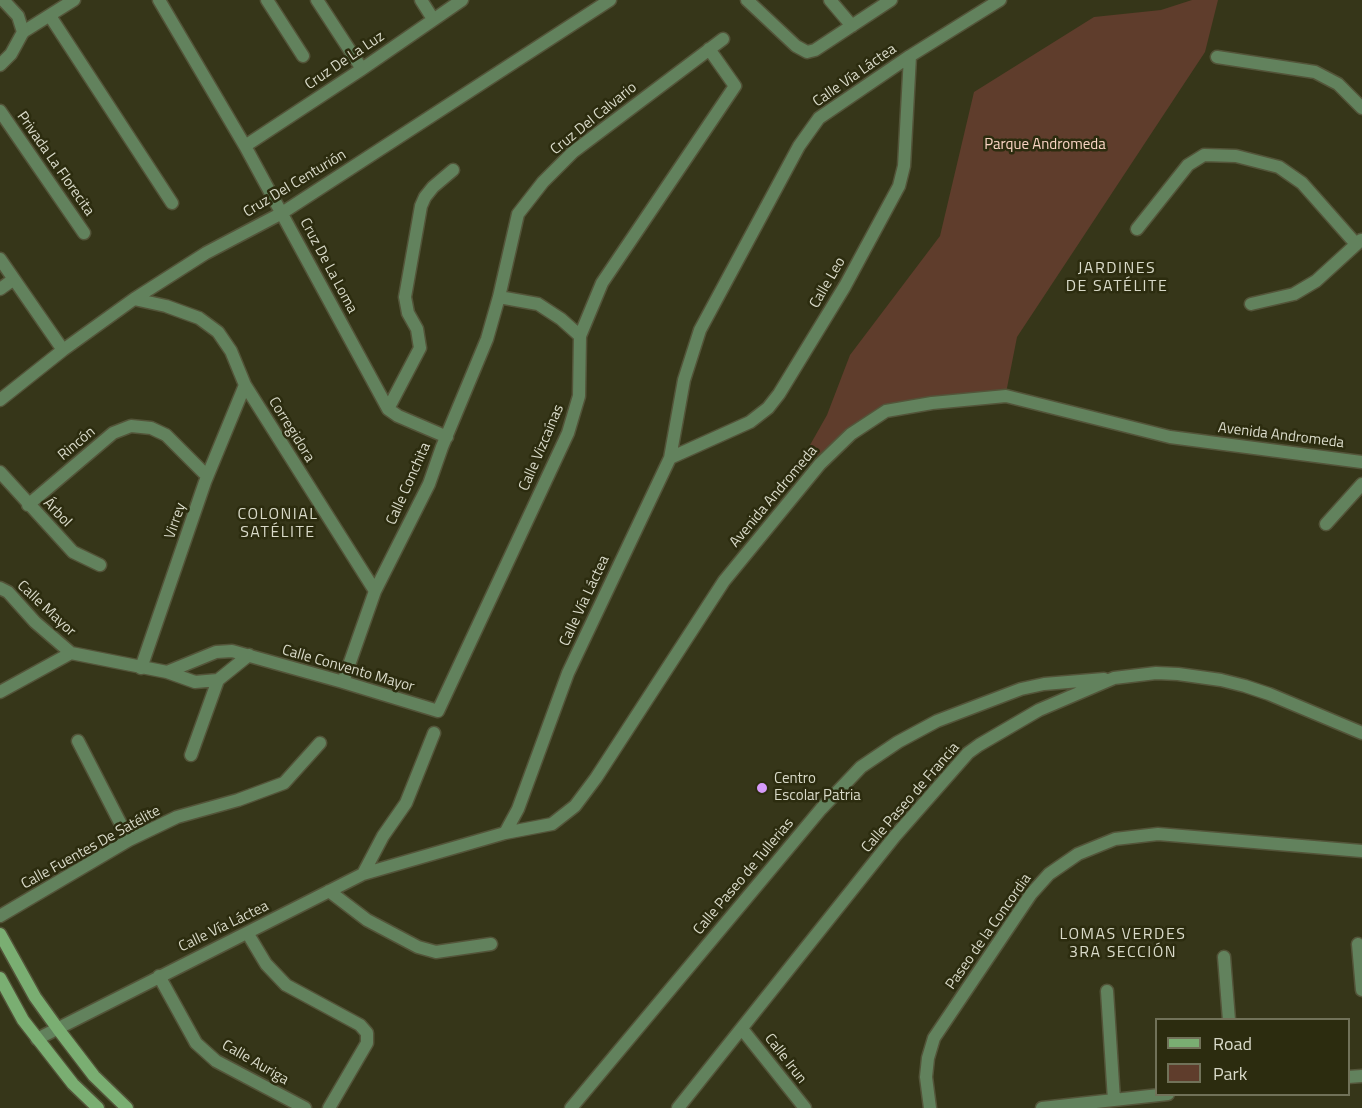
<!DOCTYPE html>
<meta charset="utf-8">
<style>
body{margin:0}
#map{position:relative;width:1362px;height:1108px;overflow:hidden;background:#363619;font-family:"Titillium Web",sans-serif}
canvas{display:block}
.legend{position:absolute;left:1155px;top:1018px;width:195px;height:78px;box-sizing:border-box;background:#2c2c0f;border:2px solid #717259;margin:0;padding:8px 10px;list-style:none;font-size:18px;color:#d9dac9}
.legend li{display:flex;align-items:center;gap:12px;height:30px}
.legend b{width:30px;border:2px solid #717259}
</style>
<div id="map">
<canvas width="1362" height="1108"></canvas>
<ul class="legend">
<li><b style="height:8px;background:#7aae72"></b>Road</li>
<li><b style="height:16px;background:#5f3d2c"></b>Park</li>
</ul>
</div>
<script>
const ctx = document.querySelector('canvas').getContext('2d');
ctx.lineJoin = 'round';
function paint(path, color) {
  ctx.fillStyle = color;
  ctx.fill(path, 'evenodd');
}
function poly(rows) {
  const path = new Path2D();
  for (const r of rows) {
    path.moveTo(r[0], r[1]);
    for (let i = 2; i < r.length; i += 2) path.lineTo(r[i], r[i + 1]);
  }
  return path;
}
function strokePath(path, color, width, dash) {
  ctx.strokeStyle = color;
  ctx.lineWidth = width;
  ctx.lineCap = dash ? 'butt' : 'round';
  ctx.setLineDash(dash || []);
  ctx.stroke(path);
}
function drawText(font, color, halo, rows, align = 'center') {
  ctx.font = font + ' "Titillium Web",sans-serif';
  ctx.lineWidth = 5;
  ctx.setLineDash([]);
  ctx.textBaseline = 'middle';
  ctx.strokeStyle = halo;
  ctx.fillStyle = color;
  for (const [text, x, y, turn = 0] of rows) {
    ctx.save();
    ctx.translate(x, y);
    ctx.rotate((+turn || 0) * Math.PI / 180);
    ctx.textAlign = isNaN(turn) ? turn : align;
    if (halo) ctx.strokeText(text, 0, 0);
    ctx.fillText(text, 0, 0);
    ctx.restore();
  }
}
paint(poly([
 [1192,0,1218,0,1205,52,1017,337,1006,393,887,407,854,426,817,456,810,445,827,415,850,355,940,236,974,92,1094,17,1161,10]
]), '#5f3d2c');
const minor = poly([
 [159,0,245,146,388,409,398,416,447,437],
 [267,0,303,56],
 [317,0,362,69],
 [421,0,433,19],
 [747,0,796,46,807,52,815,50,891,0],
 [830,0,852,26],
 [50,16,172,203],
 [23,32,74,0],
 [1217,57,1315,72,1338,84,1362,108],
 [0,111,84,233],
 [245,146,362,69,462,0],
 [1137,229,1188,165,1204,155,1236,156,1279,167,1302,183,1356,244],
 [0,259,63,350],
 [0,289,14,279],
 [499,297,538,304,561,319,580,336],
 [134,299,166,306,199,318,218,332,231,351,245,385,375,591],
 [1251,304,1294,294,1316,281,1361,240],
 [0,400,63,350,134,299,206,253,282,213,610,0],
 [388,409,420,348,417,329,408,313,405,297,421,206,425,197,433,187,453,170],
 [670,458,750,422,768,408,779,394,845,286,899,186,904,166,910,56],
 [0,472,73,552,100,565],
 [28,505,113,433,131,426,151,428,166,435,207,476],
 [1326,524,1362,484],
 [0,588,8,592,35,622,71,653,167,672,195,682,218,680,249,655],
 [141,668,205,482,245,385],
 [167,672,216,652,232,651,343,682,438,711,568,433,579,396,580,336,602,283,735,86,709,49],
 [343,682,375,591,429,484,442,447,487,339,499,297,518,214,543,182,573,152,723,39],
 [0,692,71,653],
 [78,741,129,840],
 [191,755,218,680],
 [505,833,518,809,568,673,670,458,684,380,700,330,799,146,819,118,910,56,1000,0],
 [363,874,383,836,406,803,434,733],
 [329,891,367,920,418,947,436,952,491,944],
 [0,916,129,840,177,817,238,800,284,783,320,743],
 [248,934,266,964,286,985,360,1025,367,1033,367,1043,329,1108],
 [1358,944,1362,990],
 [1224,957,1229,1020],
 [159,976,196,1043,216,1061,305,1108],
 [1107,991,1114,1100],
 [742,1029,805,1108],
 [37,1039,363,874,505,833,552,824,575,806,596,778,724,581,820,464,851,434,886,411,932,403,1006,396,1170,437,1362,462],
 [1348,1077,1362,1076],
 [571,1108,821,809,861,767,898,742,937,721,1021,689,1044,684,1104,679],
 [678,1108,895,836,968,753,979,745,1039,710,1114,678,1156,673,1178,674,1221,680,1245,686,1269,694,1362,733],
 [930,1108,926,1077,928,1058,934,1038,1031,894,1049,874,1078,854,1115,839,1158,834,1362,851],
 [1042,1108,1168,1094]
]);
const tertiary = poly([
 [0,65,11,54,23,32,18,16,3,0]
]);
const secondary = poly([
 [0,934,35,997,58,1029,94,1076,127,1108],
 [0,978,23,1020,73,1084,98,1108]
]);
strokePath(minor, '#535439', 15);
strokePath(tertiary, '#535439', 15);
strokePath(secondary, '#535439', 15);
strokePath(minor, '#62825d', 12);
strokePath(tertiary, '#62825d', 12);
strokePath(secondary, '#7aae72', 12);
for (const [x, y, r, color] of [
 [762,788,6,"#d69bfa"]
]) {
  const dot = new Path2D();
  dot.arc(x, y, r, 0, 2 * Math.PI);
  ctx.fillStyle = color;
  ctx.fill(dot);
  strokePath(dot, '#2c2c0f', 2);
}
drawText('15px', '#d9dac9', '#2c2c0f', [
 ["Cruz De La Luz",345,61,-34],
 ["Calle Vía Láctea",855,76,-35],
 ["Cruz Del Calvario",594,119,-39],
 ["Privada La Florecita",55,164,55],
 ["Cruz Del Centurión",295,184,-31],
 ["Cruz De La Loma",328,266,62],
 ["Calle Leo",828,283,-60],
 ["Corregidora",291,430,58],
 ["Avenida Andromeda",1281,436,7],
 ["Rincón",77,444,-40],
 ["Calle Vizcaínas",542,448,-67],
 ["Calle Conchita",409,484,-66],
 ["Avenida Andromeda",774,497,-50],
 ["Árbol",57,513,46],
 ["Virrey",176,521,-71],
 ["Calle Vía Láctea",585,601,-65],
 ["Calle Mayor",46,609,43],
 ["Calle Convento Mayor",348,669,16],
 ["Calle Paseo de Francia",911,798,-49],
 ["Calle Fuentes De Satélite",91,848,-29],
 ["Calle Paseo de Tullerias",744,877,-50],
 ["Calle Vía Láctea",224,927,-26],
 ["Paseo de la Concordia",989,932,-55],
 ["Calle Irun",785,1059,52],
 ["Calle Auriga",255,1063,30]
]);
drawText('15px', '#f8d3c2', '#2c2c0f', [
 ["Parque Andromeda",1045,145]
]);
drawText('15px', '#d9dac9', '#2c2c0f', [
 ["Centro",774,779],
 ["Escolar Patria",774,796]
], 'left');
ctx.letterSpacing = '1.5px';
drawText('16px', '#d9dac9', '#2c2c0f', [
 ["JARDINES",1117,269],
 ["DE SATÉLITE",1117,287],
 ["COLONIAL",278,515],
 ["SATÉLITE",278,533],
 ["LOMAS VERDES",1123,935],
 ["3RA SECCIÓN",1123,953]
]);
ctx.letterSpacing = '0px';
</script>
